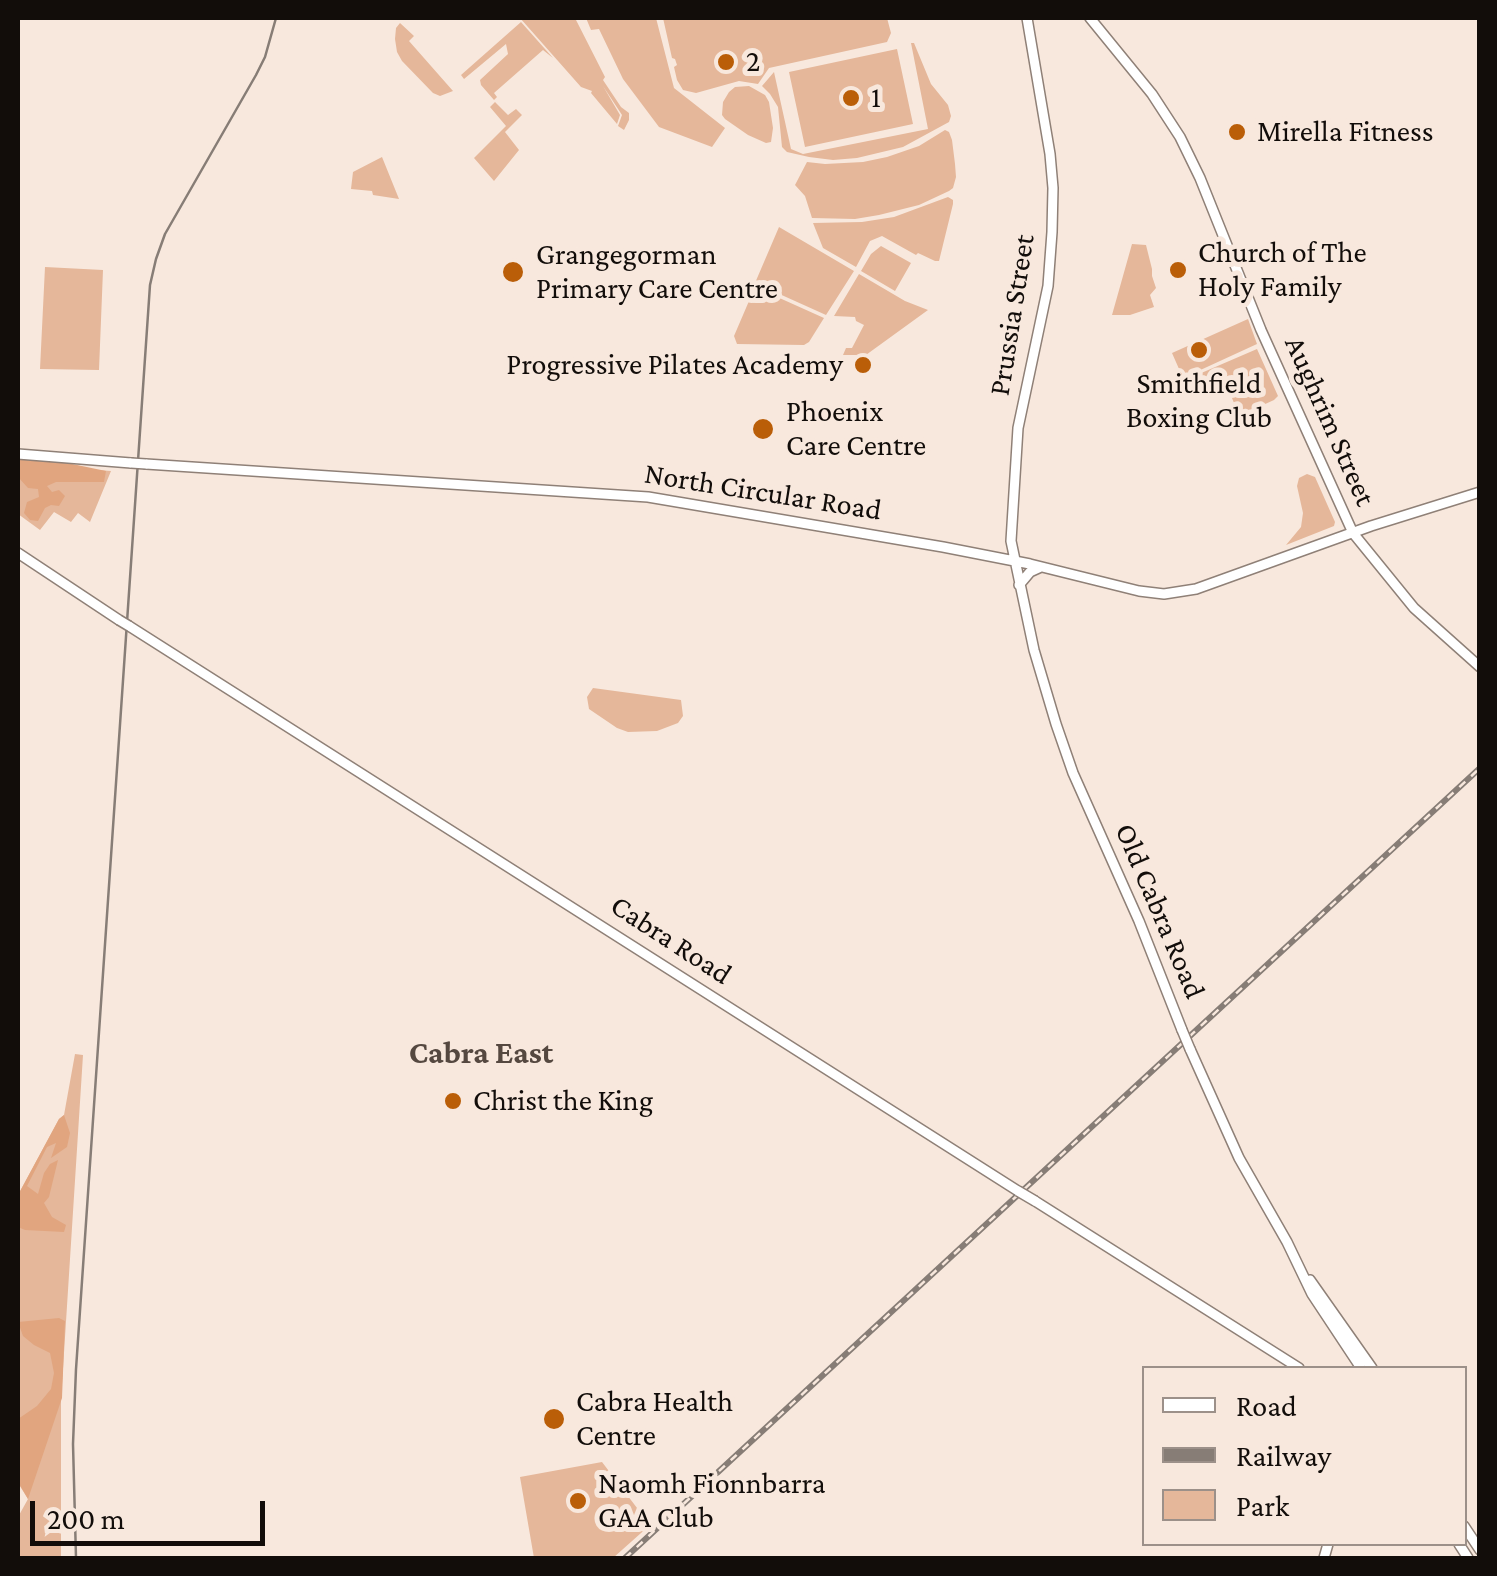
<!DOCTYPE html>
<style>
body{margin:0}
#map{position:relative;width:1497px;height:1576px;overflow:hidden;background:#f8e8dd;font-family:"Crimson Pro",serif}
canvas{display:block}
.frame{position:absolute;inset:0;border:20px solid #120d0a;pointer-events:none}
.legend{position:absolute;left:1142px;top:1366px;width:325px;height:180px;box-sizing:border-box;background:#f8e8dd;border:2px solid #9c9089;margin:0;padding:12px 18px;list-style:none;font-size:30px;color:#120d0a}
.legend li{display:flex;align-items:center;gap:20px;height:50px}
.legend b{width:50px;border:2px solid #9c9089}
.scale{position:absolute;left:30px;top:1501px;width:235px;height:45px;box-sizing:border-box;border:5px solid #120d0a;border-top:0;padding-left:12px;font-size:30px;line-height:35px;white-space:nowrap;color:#120d0a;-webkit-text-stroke:8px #f8e8dd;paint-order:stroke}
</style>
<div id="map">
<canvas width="1497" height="1576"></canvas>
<div class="frame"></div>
<ul class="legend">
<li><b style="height:12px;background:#fff"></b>Road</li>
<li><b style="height:12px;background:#877d76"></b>Railway</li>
<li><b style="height:28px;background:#e5b79a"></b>Park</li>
</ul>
<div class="scale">200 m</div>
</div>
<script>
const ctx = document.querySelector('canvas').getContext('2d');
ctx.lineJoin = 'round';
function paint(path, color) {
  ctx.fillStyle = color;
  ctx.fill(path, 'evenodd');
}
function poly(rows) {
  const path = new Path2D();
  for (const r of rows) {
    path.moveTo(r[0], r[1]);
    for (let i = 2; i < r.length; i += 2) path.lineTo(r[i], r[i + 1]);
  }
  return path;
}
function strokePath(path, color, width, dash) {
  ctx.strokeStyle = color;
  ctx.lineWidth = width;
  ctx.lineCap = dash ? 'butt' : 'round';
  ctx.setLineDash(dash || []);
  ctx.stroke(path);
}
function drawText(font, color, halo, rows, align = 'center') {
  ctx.font = font + ' "Crimson Pro",serif';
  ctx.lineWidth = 10;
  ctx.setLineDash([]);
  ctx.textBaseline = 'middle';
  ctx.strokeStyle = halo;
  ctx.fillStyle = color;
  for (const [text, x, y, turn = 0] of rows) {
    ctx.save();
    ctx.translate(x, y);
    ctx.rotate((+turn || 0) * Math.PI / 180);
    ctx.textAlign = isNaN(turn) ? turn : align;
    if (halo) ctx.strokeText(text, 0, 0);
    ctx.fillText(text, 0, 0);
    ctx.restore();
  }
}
paint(poly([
 [520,18,575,18,605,77,603,80,621,107,629,113,629,120,624,130,618,126,622,115,603,86,620,115,617,124,591,93,592,91,581,87],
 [586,18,656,18,674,88,725,128,712,147,659,127,623,79,599,29,591,30],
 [663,18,887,18,891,33,887,42,769,68,758,84,739,81,696,93,683,90,677,80,674,67,677,65,675,59,672,58],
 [521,22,553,58,543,50,494,93,497,97,494,100,481,85,480,80,508,54,506,44,464,79,461,75],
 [400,23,414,36,409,41,453,91,440,96,433,93,402,61,397,52,395,39,396,28],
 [911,43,914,43,931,84,948,105,951,116,949,122,903,147,857,158,833,160,809,157,787,152,782,147,778,107,770,94,762,86,774,72,791,149,803,154,928,129],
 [897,49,913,124,805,147,789,72],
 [749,86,765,95,769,102,773,128,771,142,766,143,748,135,725,119,722,115,723,102,729,92,735,87],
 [495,102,508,115,516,109,522,115,505,132,519,150,494,181,474,158,506,126,490,107],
 [945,130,949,132,952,140,955,164,956,177,953,188,949,191,919,205,879,215,855,219,812,218,805,196,795,185,807,162,825,164,863,162,887,157,919,146],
 [382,157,399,199,373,195,372,191,351,189,353,172],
 [948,197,953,200,953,204,939,261,935,261,918,253,916,255,882,236,870,241,856,267,823,248,813,223,862,222,894,217],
 [779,227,854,271,826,315,755,283],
 [1132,244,1146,245,1152,269,1152,276,1156,288,1150,295,1154,307,1130,315,1112,315],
 [881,246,911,263,895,291,861,271,871,254],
 [45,267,103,270,99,370,40,369],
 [859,274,905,301,928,310,859,360,856,355,843,355,846,348,852,348,864,325,856,321,855,317,834,316],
 [755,287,824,318,809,342,804,345,737,344,734,336],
 [1248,319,1257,344,1183,378,1172,353],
 [1257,349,1278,396,1274,400,1239,416,1232,398,1224,389,1199,374],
 [18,464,111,471,90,522,78,513,71,522,54,512,40,530,18,514],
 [1307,474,1315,477,1335,522,1334,526,1286,545,1301,527,1303,513,1297,486,1299,478],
 [593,688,681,700,683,716,678,723,657,731,628,732,617,728,589,709,587,697],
 [75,1054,83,1055,61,1400,61,1558,18,1558,18,1517,28,1499,18,1483,18,1195,59,1119,64,1115],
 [602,1462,650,1525,613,1558,534,1558,520,1477]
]), '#e5b79a');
paint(poly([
 [18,459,53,460,106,471,104,482,56,482,47,486,52,492,59,490,65,496,59,506,51,505,45,508,38,521,30,520,24,513,27,502,39,497,38,489,28,488,18,477],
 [64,1115,70,1133,67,1147,51,1158,56,1143,47,1147,27,1186,38,1194,44,1173,50,1164,58,1160,49,1197,44,1203,52,1217,66,1225,64,1232,25,1230,18,1227,18,1195,59,1119],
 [59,1318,65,1321,62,1398,28,1499,18,1482,18,1419,37,1406,51,1389,54,1373,50,1353,34,1345,23,1336,18,1322]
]), '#e1a57f');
const secondary = poly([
 [1027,18,1050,154,1053,188,1052,232,1048,286,1018,428,1011,541,1034,650,1056,724,1073,773,1139,921,1182,1030],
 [1090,18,1152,94,1180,137,1200,178,1261,330,1353,533,1414,608,1480,667],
 [18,454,131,463],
 [146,464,648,497,943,547,1030,564,1139,591,1164,594,1196,589,1371,526,1480,492],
 [18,553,119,620],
 [1019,585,1030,572,1041,567],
 [129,626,1018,1191],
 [1190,1049,1239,1158,1287,1242,1312,1294,1361,1368],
 [1035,1201,1299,1368],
 [1310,1280,1372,1368],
 [1464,1526,1480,1550],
 [1459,1544,1468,1558],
 [1324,1558,1328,1544]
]);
strokePath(secondary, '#8f8077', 12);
strokePath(secondary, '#fff', 9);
strokePath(poly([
 [76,1558,73,1444,76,1369,150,285,156,259,165,234,256,75,265,57,276,18]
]), '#877d76', 2.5);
const rail = poly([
 [625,1558,1480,768]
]);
strokePath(rail, '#877d76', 6);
strokePath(rail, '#f8e8dd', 2.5, [8]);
const secondaryBridge = poly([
 [131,463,146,464],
 [119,620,129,626],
 [1182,1030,1190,1049],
 [1018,1191,1035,1201]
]);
strokePath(secondaryBridge, '#8f8077', 12, []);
strokePath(secondaryBridge, '#fff', 9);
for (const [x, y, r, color] of [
 [726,62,10,"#ba5e08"],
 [851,98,10,"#ba5e08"],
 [1237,132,10,"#ba5e08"],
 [1178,270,10,"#ba5e08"],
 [513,272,12,"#ba5e08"],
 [1199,350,10,"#ba5e08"],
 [863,365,10,"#ba5e08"],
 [763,429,12,"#ba5e08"],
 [453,1101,10,"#ba5e08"],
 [554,1419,12,"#ba5e08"],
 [578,1501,10,"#ba5e08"]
]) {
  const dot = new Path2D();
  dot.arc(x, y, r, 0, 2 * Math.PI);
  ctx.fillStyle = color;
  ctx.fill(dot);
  strokePath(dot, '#f8e8dd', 4);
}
drawText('30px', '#120d0a', '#f8e8dd', [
 ["2",746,62],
 ["1",871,98],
 ["Mirella Fitness",1257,132],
 ["Church of The",1198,253],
 ["Holy Family",1198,287],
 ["Grangegorman",536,255],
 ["Primary Care Centre",536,289],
 ["Progressive Pilates Academy",843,365,"right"],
 ["Smithfield",1199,384,"center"],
 ["Boxing Club",1199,418,"center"],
 ["Phoenix",786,412],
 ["Care Centre",786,446],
 ["Christ the King",473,1101],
 ["Cabra Health",576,1402],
 ["Centre",576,1436],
 ["Naomh Fionnbarra",598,1484],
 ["GAA Club",598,1518]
], 'left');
drawText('30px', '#120d0a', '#f8e8dd', [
 ["Prussia Street",1012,315,-81],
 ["Aughrim Street",1330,421,66],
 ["North Circular Road",763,492,9],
 ["Old Cabra Road",1160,911,67],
 ["Cabra Road",671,940,33]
]);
drawText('bold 32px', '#554840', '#f8e8dd', [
 ["Cabra East",481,1053]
]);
</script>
